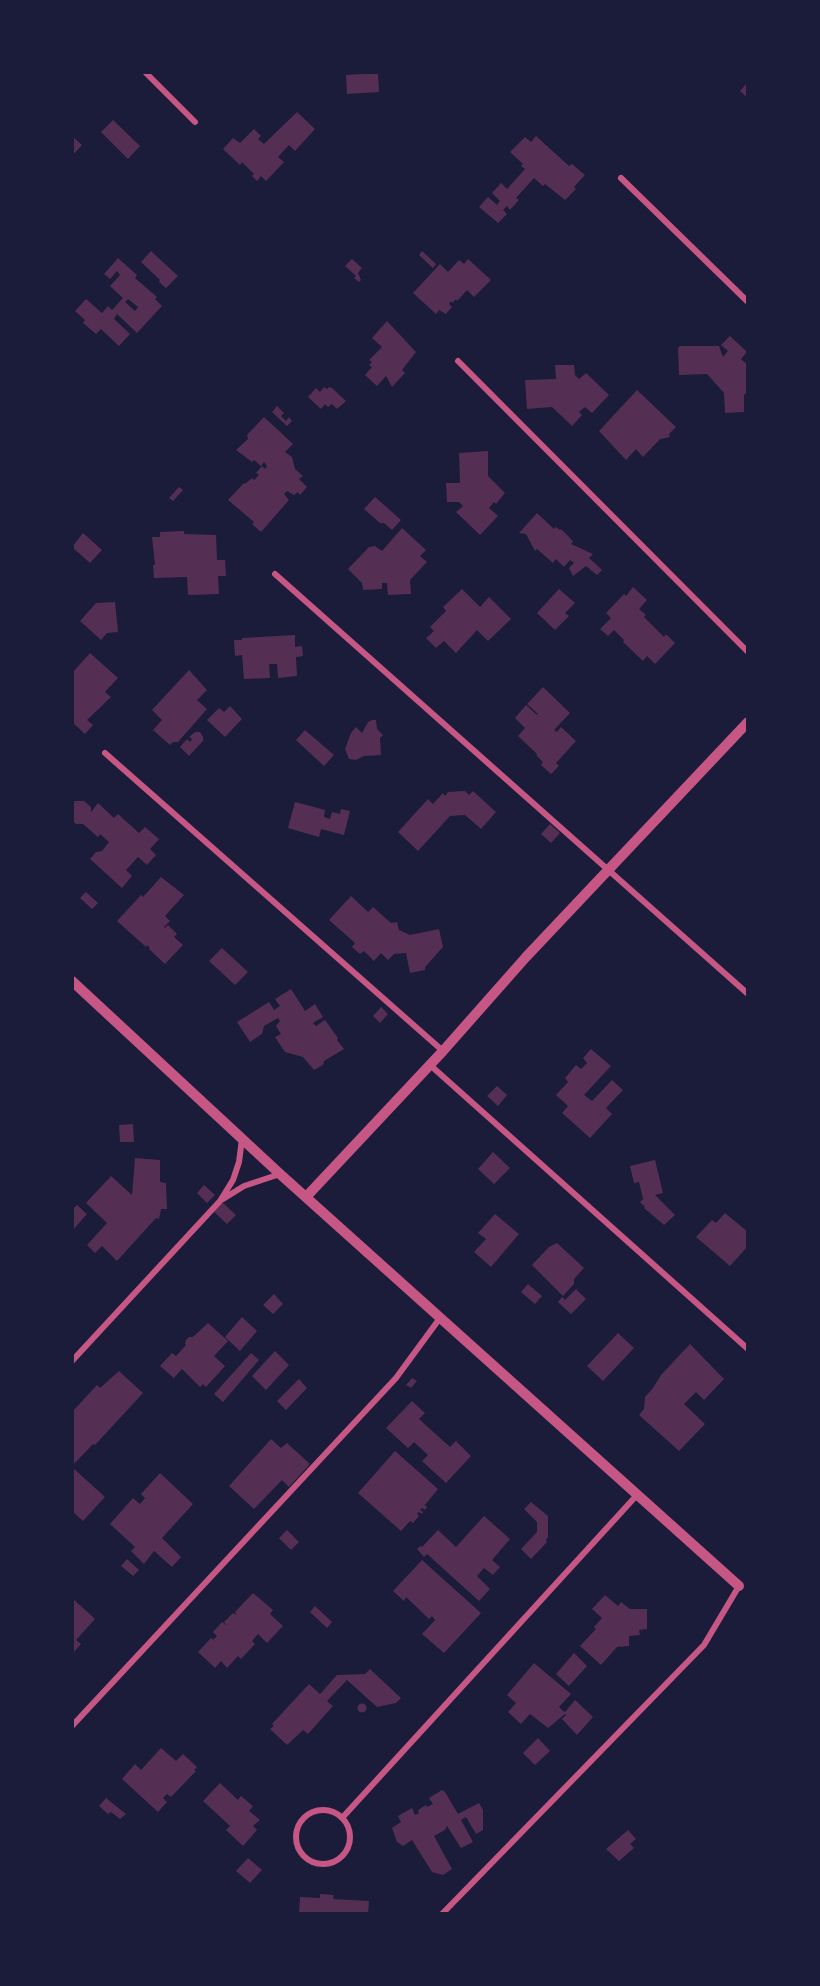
<!DOCTYPE html>
<style>
body{margin:0}
#map{position:relative;width:820px;height:1986px;overflow:hidden;background:#1b1b3a;font-family:"Open Sans",sans-serif}
canvas{display:block}
.frame{position:absolute;inset:0;border:74px solid #1b1b3a;pointer-events:none}
</style>
<div id="map">
<canvas width="820" height="1986"></canvas>
<div class="frame"></div>
</div>
<script>
const ctx = document.querySelector('canvas').getContext('2d');
ctx.lineJoin = 'round';
function paint(path, color) {
  ctx.fillStyle = color;
  ctx.fill(path, 'evenodd');
}
function poly(rows) {
  const path = new Path2D();
  for (const r of rows) {
    if (r.length === 3) {
      path.moveTo(r[0] + r[2], r[1]);
      path.arc(r[0], r[1], r[2], 0, 2 * Math.PI);
      continue;
    }
    path.moveTo(r[0], r[1]);
    for (let i = 2; i < r.length; i += 2) path.lineTo(r[i], r[i + 1]);
  }
  return path;
}
function strokePath(path, color, width, dash) {
  ctx.strokeStyle = color;
  ctx.lineWidth = width;
  ctx.lineCap = dash ? 'butt' : 'round';
  ctx.setLineDash(dash || []);
  ctx.stroke(path);
}
paint(poly([
 [378,73,379,92,347,94,346,75],
 [748,82,748,98,740,91],
 [297,112,315,129,295,151,289,145,278,157,284,162,266,181,261,176,257,181,252,176,254,174,242,162,240,165,223,149,233,138,240,143,254,129,261,136,258,139,264,144],
 [113,120,140,146,128,159,101,132],
 [72,136,82,145,72,156],
 [536,136,569,166,572,164,585,175,574,187,576,189,565,200,545,184,543,186,534,178,516,198,519,200,510,210,507,206,503,210,507,214,498,223,479,207,488,197,497,205,500,201,492,193,501,183,507,189,525,169,521,166,523,164,510,152,525,137,531,142],
 [151,251,178,276,166,288,159,282,160,280,141,262],
 [422,251,436,264,433,268,419,255],
 [118,258,137,275,135,278,157,297,155,299,162,306,137,333,117,314,114,319,130,334,119,346,101,329,96,334,83,323,85,320,75,311,86,299,102,313,108,306,112,310,123,298,110,286,120,275,117,271,110,279,104,274],
 [128,299,138,307,135,311,125,302],
 [352,259,362,268,358,273,361,280,359,282,354,278,356,276,345,266],
 [468,259,491,280,474,297,467,290,457,301,456,299,452,303,451,301,449,304,452,307,446,314,439,310,436,314,413,293,440,264,448,272,459,260,464,264],
 [387,321,416,352,402,370,405,373,392,387,386,376,377,386,365,375,372,367,369,365,372,362,369,360,382,347,372,338],
 [730,336,747,352,741,359,748,365,748,391,744,395,744,412,725,413,724,393,707,374,679,375,678,348,680,346,719,346,723,357,728,351,721,345],
 [555,365,574,365,575,375,579,379,586,373,609,395,592,413,585,407,579,412,582,415,572,426,552,407,527,409,525,380,556,379],
 [324,387,327,389,329,387,332,388,346,401,337,409,332,404,328,407,325,404,321,409,308,397,316,388,320,392],
 [637,390,676,427,669,434,670,437,660,439,643,457,636,449,626,460,599,431],
 [277,406,284,413,281,416,286,421,289,417,292,421,287,426,272,412],
 [264,417,293,444,285,452,292,457,295,469,303,476,299,479,307,487,300,495,298,492,294,495,287,491,284,494,289,500,261,532,252,524,254,522,228,500,244,483,245,484,252,478,254,480,259,475,256,473,262,466,265,469,267,466,264,462,261,466,254,460,252,462,236,450,248,439,247,435],
 [488,451,488,476,505,493,496,504,494,502,489,508,498,516,480,535,456,512,463,506,459,502,447,502,446,483,460,483,459,453],
 [179,487,183,490,173,501,169,498],
 [375,497,401,520,392,530,384,523,380,523,364,509],
 [537,513,554,529,556,527,560,530,561,529,570,538,573,542,571,544,593,554,589,558,602,570,597,575,586,566,573,576,569,568,574,563,570,560,564,567,556,559,553,563,537,549,535,551,526,534,519,533],
 [402,528,426,550,420,556,427,562,410,580,411,594,388,595,387,583,382,583,382,589,363,590,362,583,348,569,369,547,375,546,382,551],
 [184,531,184,534,216,535,217,560,225,560,226,576,218,576,219,594,188,595,187,577,154,578,153,565,155,565,152,537,160,537,160,532],
 [83,533,102,550,90,563,72,547],
 [633,587,647,600,639,609,646,615,644,617,664,637,666,634,675,643,655,664,647,656,643,661,623,642,624,640,614,630,608,636,600,629,611,618,606,613,624,594,626,596],
 [462,589,480,607,489,597,511,619,488,641,477,630,456,653,444,641,436,648,426,638,434,631,430,627,446,611,443,607],
 [559,589,575,603,565,613,569,616,555,630,537,613],
 [115,602,118,632,107,633,101,640,80,621,96,603],
 [295,635,295,647,302,646,303,656,296,657,297,676,278,678,277,664,269,664,270,678,244,679,242,655,235,656,234,640,242,640,242,638],
 [90,653,118,678,105,692,111,697,87,720,93,725,85,734,72,722,72,673],
 [189,670,207,690,197,700,207,709,178,742,173,742,170,745,153,730,162,720,152,710],
 [543,687,570,713,554,730,557,732,561,727,576,741,556,763,559,766,551,774,541,765,543,762,536,755,537,754,518,736,525,728,515,718,526,705,537,715,538,714,527,704],
 [230,706,242,719,225,737,207,720,219,708,224,712],
 [372,720,376,720,377,729,383,735,380,738,381,755,364,756,356,760,349,759,345,749,351,733,356,727,362,733,368,722],
 [305,730,334,755,324,766,296,740],
 [195,732,200,732,203,737,203,741,189,756,180,747,187,739,190,742,192,739,189,737],
 [465,791,469,795,473,791,496,812,481,829,465,815,450,816,418,851,398,832,428,799,433,804,443,793,445,796,448,792],
 [75,801,84,801,91,807,91,812,98,803,114,818,118,814,139,833,145,827,159,839,150,849,156,855,147,865,138,857,126,870,132,876,122,888,90,859,96,852,102,851,109,842,100,834,98,837,83,824,76,824,72,820,72,804],
 [295,802,325,810,324,817,330,819,332,812,340,814,341,809,350,811,344,835,321,829,319,837,288,828],
 [550,824,560,833,551,843,541,834],
 [161,877,184,895,165,916,170,921,164,927,165,928,168,925,177,934,174,937,183,945,165,964,149,949,150,948,147,945,146,947,117,921,141,895,143,897],
 [86,892,98,903,92,909,80,898],
 [351,896,368,912,373,907,391,923,397,922,399,930,410,935,439,929,443,947,425,967,425,970,410,973,406,953,394,954,388,960,381,953,374,961,364,951,360,954,352,947,355,943,329,920],
 [222,948,248,972,235,985,209,961],
 [291,989,305,1011,315,1004,323,1017,313,1023,316,1026,325,1020,338,1038,337,1040,344,1049,324,1061,323,1065,314,1070,303,1057,285,1052,275,1037,281,1034,276,1026,280,1021,278,1018,264,1026,262,1034,250,1042,237,1022,269,1002,274,1010,280,1006,275,999],
 [381,1007,388,1014,380,1023,373,1016],
 [591,1049,611,1066,584,1095,592,1101,612,1080,623,1090,606,1108,612,1114,590,1138,562,1113,568,1106,556,1095,568,1082,565,1078,576,1065,581,1069,587,1063,583,1058],
 [497,1086,507,1095,498,1106,487,1096],
 [133,1124,134,1142,120,1142,119,1125],
 [493,1152,510,1168,494,1184,478,1169],
 [135,1158,160,1160,160,1182,166,1183,167,1209,161,1209,159,1219,156,1218,117,1261,102,1246,95,1253,87,1245,107,1223,86,1203,111,1176,132,1195],
 [655,1160,663,1193,655,1195,675,1215,664,1225,644,1208,645,1207,640,1202,643,1199,639,1182,634,1183,630,1166],
 [204,1185,215,1195,207,1203,197,1193],
 [222,1202,236,1215,227,1224,213,1211],
 [77,1205,87,1214,72,1231,72,1210],
 [725,1213,748,1232,748,1246,730,1266,696,1237,712,1220,716,1223],
 [495,1214,519,1234,491,1267,474,1252,486,1239,478,1233],
 [557,1243,584,1268,574,1279,574,1284,563,1296,532,1265,549,1247],
 [528,1284,542,1296,535,1304,521,1292],
 [576,1289,586,1299,571,1314,558,1302,562,1297,565,1300],
 [274,1294,283,1304,273,1314,263,1305],
 [242,1317,257,1331,240,1351,225,1337],
 [208,1323,228,1341,214,1356,225,1366,206,1387,203,1384,200,1387,182,1369,174,1378,160,1366,172,1353,176,1356,186,1345,185,1344,186,1340,189,1337,193,1337],
 [618,1333,634,1348,603,1381,587,1366],
 [690,1344,724,1379,704,1400,696,1392,684,1404,705,1424,679,1451,639,1415,644,1409,645,1397,653,1388,661,1375],
 [275,1351,289,1365,266,1390,252,1376],
 [251,1353,259,1360,223,1402,214,1394],
 [119,1371,143,1393,95,1445,93,1444,72,1466,72,1412,97,1385,100,1388],
 [412,1378,417,1381,411,1388,406,1385],
 [299,1379,307,1388,286,1410,277,1401],
 [412,1401,425,1413,419,1419,450,1447,456,1441,471,1456,446,1483,422,1461,428,1455,414,1442,408,1448,386,1428],
 [271,1439,281,1448,287,1443,310,1464,289,1487,282,1480,254,1509,229,1486],
 [395,1451,438,1489,425,1505,420,1501,427,1507,425,1510,422,1508,420,1510,423,1512,422,1514,419,1512,417,1514,419,1516,413,1523,410,1521,401,1531,358,1493],
 [72,1467,105,1497,83,1521,72,1511],
 [160,1473,193,1504,162,1538,181,1557,172,1567,154,1551,144,1564,131,1551,135,1547,110,1524,133,1498,140,1504,145,1498,141,1494],
 [531,1502,548,1516,548,1537,546,1540,547,1542,531,1559,521,1549,537,1532,537,1522,524,1509],
 [484,1516,510,1539,492,1560,500,1567,493,1575,484,1568,477,1576,490,1589,479,1601,427,1554,424,1557,417,1549,420,1546,422,1547,438,1530,456,1547],
 [287,1530,299,1542,291,1550,279,1538],
 [127,1559,139,1570,133,1576,121,1566],
 [422,1560,481,1613,444,1653,422,1634,435,1620,432,1616,429,1619,406,1597,404,1601,393,1591],
 [253,1593,273,1610,270,1614,283,1626,267,1643,258,1634,252,1641,255,1644,241,1659,238,1656,227,1668,221,1661,215,1668,198,1652,211,1638,213,1640,217,1636,213,1632,222,1622,227,1626,224,1622,233,1613,237,1615,235,1612],
 [605,1595,618,1606,621,1602,630,1609,647,1609,647,1629,639,1630,640,1635,629,1636,629,1646,617,1647,601,1665,580,1646,596,1629,594,1627,602,1618,592,1609],
 [72,1598,95,1619,76,1640,81,1644,74,1652],
 [315,1606,332,1622,327,1628,310,1612],
 [574,1653,587,1666,569,1686,556,1674],
 [534,1663,571,1694,559,1707,563,1711,565,1712,575,1700,593,1717,577,1735,562,1719,566,1715,565,1714,548,1728,530,1714,521,1724,508,1712,516,1703,507,1695],
 [370,1669,401,1698,396,1703,377,1707,347,1680,327,1701,333,1706,308,1734,303,1730,287,1745,270,1729,274,1726,272,1724,309,1684,320,1694,337,1675,365,1674],
 [362,1708,4.5],
 [538,1738,550,1751,535,1765,523,1753],
 [161,1748,176,1761,183,1754,197,1767,194,1770,196,1771,171,1797,167,1794,163,1798,167,1802,158,1812,122,1779,135,1764,141,1770],
 [220,1783,238,1800,241,1796,253,1806,249,1811,260,1820,253,1826,257,1830,243,1846,226,1830,230,1826,203,1801],
 [442,1790,445,1792,458,1814,479,1803,483,1810,483,1830,476,1834,466,1817,461,1820,473,1842,461,1848,447,1826,445,1830,434,1836,452,1869,443,1875,432,1872,412,1840,403,1846,397,1842,392,1828,401,1822,398,1816,412,1808,415,1815,419,1813,418,1810,426,1805,427,1807,433,1804,429,1798],
 [106,1798,126,1814,120,1819,111,1812,108,1814,99,1806],
 [628,1830,636,1839,630,1844,634,1848,619,1861,606,1849],
 [248,1858,262,1870,250,1883,236,1871],
 [320,1894,334,1895,333,1899,369,1901,368,1914,299,1914,300,1897,320,1898]
]), '#542f53');
strokePath(poly([
 [145,72,195,122],
 [621,178,748,302],
 [458,361,748,652],
 [275,574,748,994],
 [105,753,443,1051],
 [430,1065,748,1349],
 [223,1199,244,1186,280,1174],
 [72,1361,220,1201,233,1180,239,1162,242,1139],
 [72,1726,396,1378,440,1318],
 [323,1837,27],
 [342,1818,637,1495],
 [442,1914,704,1645,739,1586]
]), '#c65784', 6);
strokePath(poly([
 [72,981,280,1174,739,1586],
 [306,1197,443,1051,526,957,748,722]
]), '#c65784', 10);
</script>
